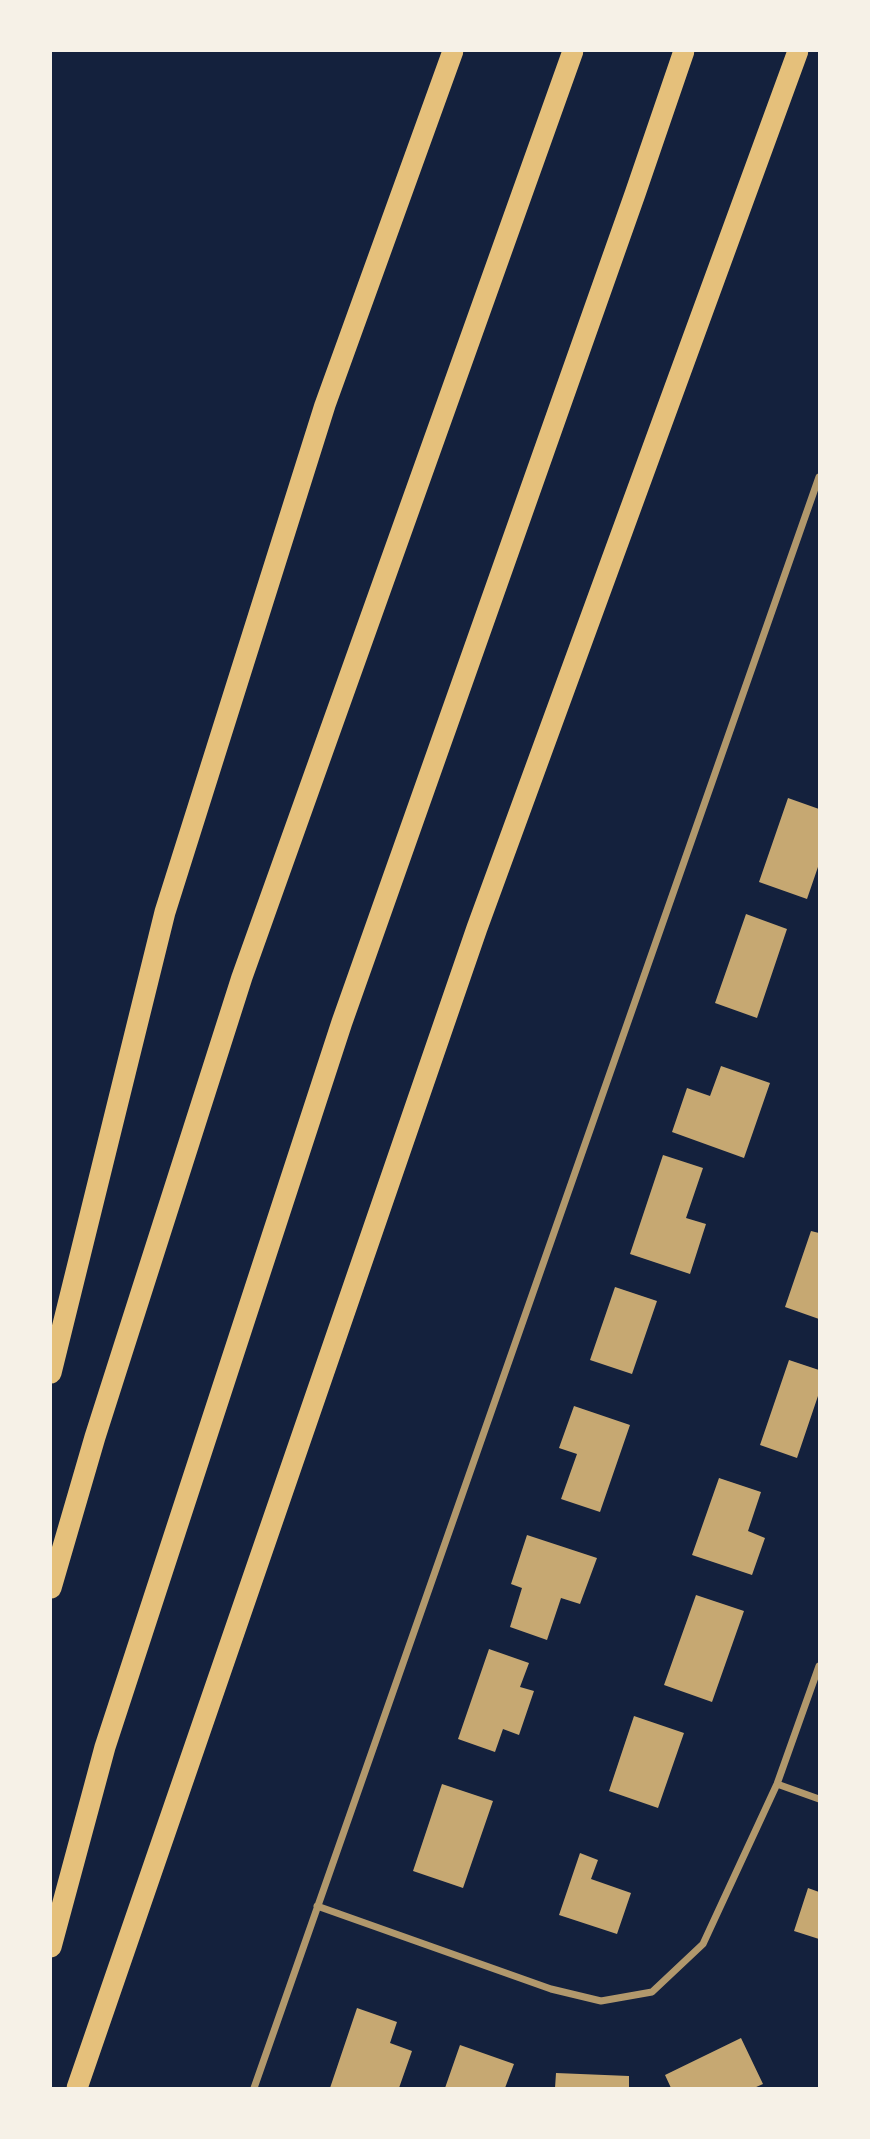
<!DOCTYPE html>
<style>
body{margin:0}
#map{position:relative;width:870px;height:2139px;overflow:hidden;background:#14213d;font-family:"Roboto Serif",serif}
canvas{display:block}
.frame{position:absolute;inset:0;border:52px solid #f6f1e7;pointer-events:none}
</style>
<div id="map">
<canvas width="870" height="2139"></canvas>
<div class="frame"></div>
</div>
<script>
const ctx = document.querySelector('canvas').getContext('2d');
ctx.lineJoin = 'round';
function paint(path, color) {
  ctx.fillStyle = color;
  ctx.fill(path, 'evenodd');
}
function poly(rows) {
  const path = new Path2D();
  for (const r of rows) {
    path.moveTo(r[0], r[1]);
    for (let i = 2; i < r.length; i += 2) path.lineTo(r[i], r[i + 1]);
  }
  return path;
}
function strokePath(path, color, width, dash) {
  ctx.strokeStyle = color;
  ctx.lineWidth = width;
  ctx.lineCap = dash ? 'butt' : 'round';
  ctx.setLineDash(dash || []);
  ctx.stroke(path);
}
paint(poly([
 [788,798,819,809,819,864,807,899,759,882],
 [746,914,787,929,757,1018,715,1003],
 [721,1066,770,1083,744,1158,672,1132,687,1088,710,1096],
 [663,1155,703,1168,686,1218,706,1224,690,1274,630,1254],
 [811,1231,819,1233,819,1319,785,1307],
 [615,1287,657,1301,632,1374,590,1360],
 [789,1360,819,1370,819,1393,797,1458,760,1445],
 [574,1406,630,1425,600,1512,561,1499,577,1454,559,1448],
 [719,1478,761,1492,748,1531,765,1538,752,1575,692,1555],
 [527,1535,597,1558,580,1604,561,1598,547,1640,510,1627,522,1588,511,1584],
 [696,1595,744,1611,712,1702,664,1685],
 [489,1649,529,1663,520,1687,534,1691,519,1735,503,1729,495,1752,458,1739],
 [634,1716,684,1733,658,1808,609,1791],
 [442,1784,493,1801,463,1888,413,1871],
 [580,1853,598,1860,591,1879,631,1893,617,1934,559,1915],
 [808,1888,819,1892,819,1939,794,1931],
 [357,2008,397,2022,390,2043,412,2051,399,2088,330,2088],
 [741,2038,763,2084,754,2088,671,2088,665,2075],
 [460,2045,514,2064,505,2088,445,2088],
 [556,2073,629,2076,629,2088,555,2088]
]), '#c6a872');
strokePath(poly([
 [777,1784,819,1799],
 [317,1906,551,1989,601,2001,652,1992,703,1944,777,1784,819,1666],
 [254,2088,819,477]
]), '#b1986c', 7);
strokePath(poly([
 [51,1373,165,912,325,405,453,51],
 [51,1588,95,1437,242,977,573,51],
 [51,1947,105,1747,342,1022,635,194,684,51],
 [77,2088,477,928,798,51]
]), '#e5c07b', 21);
</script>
